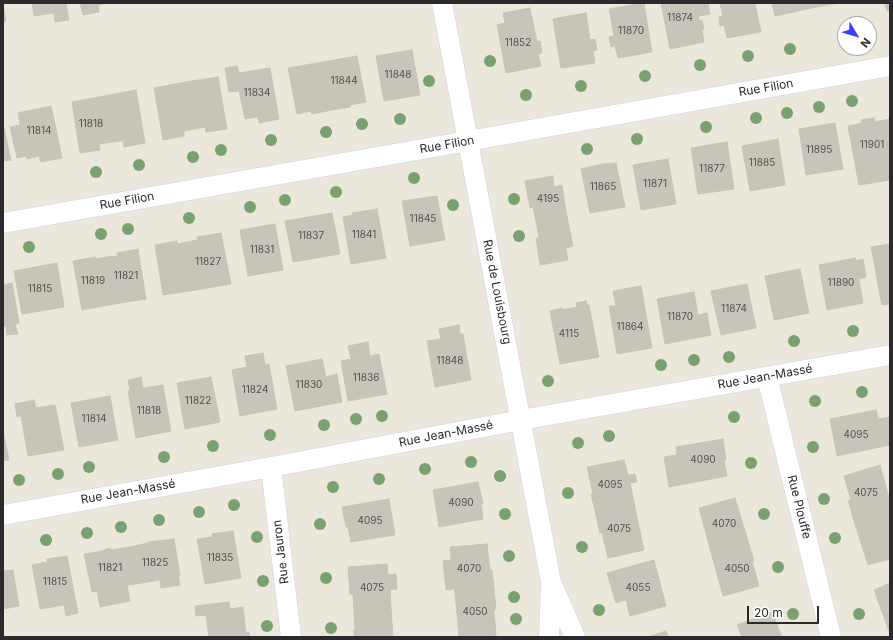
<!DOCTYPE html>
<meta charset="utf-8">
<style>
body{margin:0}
#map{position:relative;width:893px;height:640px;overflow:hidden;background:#ece7db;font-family:Inter,sans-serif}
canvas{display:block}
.frame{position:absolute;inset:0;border:4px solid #2a2a2a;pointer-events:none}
.north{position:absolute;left:837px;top:16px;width:40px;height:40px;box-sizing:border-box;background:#fff;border:1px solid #aaa;border-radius:50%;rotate:128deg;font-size:11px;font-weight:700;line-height:16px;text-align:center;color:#2a2a2a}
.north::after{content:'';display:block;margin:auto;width:14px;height:18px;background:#363fff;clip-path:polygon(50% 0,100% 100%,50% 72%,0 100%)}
.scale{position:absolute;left:747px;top:606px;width:72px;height:18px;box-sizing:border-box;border:2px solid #2a2a2a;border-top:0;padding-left:5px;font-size:12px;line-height:14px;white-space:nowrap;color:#2a2a2a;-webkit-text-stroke:3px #fff;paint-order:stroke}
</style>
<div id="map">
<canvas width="893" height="640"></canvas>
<div class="frame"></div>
<div class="north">N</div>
<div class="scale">20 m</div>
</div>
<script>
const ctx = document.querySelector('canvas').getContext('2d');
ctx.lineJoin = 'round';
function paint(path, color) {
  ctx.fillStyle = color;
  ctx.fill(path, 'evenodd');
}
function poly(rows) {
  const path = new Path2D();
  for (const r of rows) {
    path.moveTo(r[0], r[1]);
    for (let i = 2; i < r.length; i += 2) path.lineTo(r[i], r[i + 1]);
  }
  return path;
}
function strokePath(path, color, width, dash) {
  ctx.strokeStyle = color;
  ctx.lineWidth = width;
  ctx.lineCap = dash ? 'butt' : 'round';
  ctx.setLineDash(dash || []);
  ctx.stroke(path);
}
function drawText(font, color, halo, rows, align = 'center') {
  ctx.font = font + ' Inter,sans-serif';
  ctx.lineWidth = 3;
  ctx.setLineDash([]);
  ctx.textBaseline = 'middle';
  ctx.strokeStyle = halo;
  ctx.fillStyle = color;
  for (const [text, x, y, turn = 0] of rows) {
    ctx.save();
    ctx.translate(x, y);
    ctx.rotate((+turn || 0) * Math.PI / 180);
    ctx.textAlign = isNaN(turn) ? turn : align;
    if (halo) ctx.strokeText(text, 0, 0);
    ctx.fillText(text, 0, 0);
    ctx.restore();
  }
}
const building = poly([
 [32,3,66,3,69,20,55,22,54,13,34,16,32,3],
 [80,3,110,3,98,5,99,12,83,15,80,3],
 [644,3,652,52,618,58,615,46,611,47,609,37,614,36,609,9,644,3],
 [661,3,708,3,710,14,699,16,699,21,702,20,704,29,702,30,704,42,670,49,661,3],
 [720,3,755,3,761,32,727,38,724,25,720,26,719,17,723,16,720,3],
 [772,3,821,3,821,6,775,16,772,3],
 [821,3,839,3,821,6,821,3],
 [885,3,890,3,890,10,887,11,885,3],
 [3,5,6,21,3,22,3,5],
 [530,8,537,42,540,41,542,53,538,54,541,66,506,73,497,25,505,23,503,13,530,8],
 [586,13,590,40,595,39,597,50,593,51,595,63,561,68,553,19,586,13],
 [412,50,420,95,384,101,376,56,412,50],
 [357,56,366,102,350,105,350,107,332,110,323,62,357,56],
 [323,62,332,110,312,114,311,111,297,114,288,68,323,62],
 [237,66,239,73,270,68,279,119,259,123,258,117,245,119,239,91,229,92,225,68,237,66],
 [218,77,227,129,206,132,205,127,195,129,186,82,218,77],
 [186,82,195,129,184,131,184,136,163,140,154,88,186,82],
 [136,90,145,143,124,147,123,141,113,142,104,96,136,90],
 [104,96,113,142,99,144,100,150,80,153,72,102,104,96],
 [51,106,62,158,41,162,39,156,27,159,26,156,17,158,10,127,20,125,18,113,51,106],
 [874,118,875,122,890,119,890,180,859,185,848,126,862,123,861,120,874,118],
 [3,123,11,160,3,161,3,123],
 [835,123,843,169,806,175,799,129,835,123],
 [778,139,785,185,750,191,742,146,778,139],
 [727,142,734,189,698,194,691,148,727,142],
 [668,159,676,204,641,210,633,165,668,159],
 [616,163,625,207,590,213,581,169,603,164,616,163],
 [553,176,554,187,562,185,567,217,536,221,533,207,530,208,525,181,553,176],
 [437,196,445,240,410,246,402,201,437,196],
 [377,209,386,258,351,264,343,217,353,215,352,213,377,209],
 [332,213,340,254,293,262,285,221,332,213],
 [567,217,573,246,566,248,568,260,540,265,536,238,539,238,536,221,567,217],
 [275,224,283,270,248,276,240,230,275,224],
 [221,233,231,284,196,290,187,242,198,240,197,237,221,233],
 [177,241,177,244,187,242,196,290,163,295,155,245,177,241],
 [890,244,890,304,882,305,871,247,890,244],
 [138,249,146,299,114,304,106,257,118,256,117,253,138,249],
 [95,257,95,259,106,257,114,304,82,310,73,261,95,257],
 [855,258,856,261,863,259,866,277,859,279,863,303,827,310,819,265,855,258],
 [57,263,64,307,22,314,14,271,57,263],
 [800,269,809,313,774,320,765,276,800,269],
 [12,283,19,323,15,324,18,334,7,335,6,326,3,326,3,285,12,283],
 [747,284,756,328,721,335,711,291,747,284],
 [641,286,652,348,617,354,609,306,616,306,613,291,641,286],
 [694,292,698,315,707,313,711,335,665,344,657,299,694,292],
 [586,301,587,305,589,305,599,357,560,364,550,311,562,308,562,310,577,307,576,303,586,301],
 [459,325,460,334,463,334,471,380,435,387,427,341,441,339,439,329,459,325],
 [368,342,370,356,379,354,387,394,348,401,341,361,351,359,348,346,368,342],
 [263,353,265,365,269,364,277,409,240,416,232,370,247,367,245,356,263,353],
 [322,359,326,377,337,374,342,402,295,411,286,366,322,359],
 [141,377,143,388,163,385,171,431,136,438,128,391,130,390,128,380,141,377],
 [211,377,220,422,185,429,177,383,211,377],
 [110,396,118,440,79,447,71,403,110,396],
 [34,400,36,408,55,405,64,450,28,456,21,416,17,417,15,404,34,400],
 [876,410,878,419,890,417,890,445,837,456,830,419,876,410],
 [3,431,9,460,3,461,3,431],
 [723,439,726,460,724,460,727,476,669,487,664,457,677,455,676,447,723,439],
 [624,460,628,475,635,474,637,482,630,483,634,503,595,511,591,494,593,494,587,467,624,460],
 [880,465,890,502,890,511,854,521,848,500,851,500,844,476,880,465],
 [478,482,483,503,481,504,483,519,439,527,433,490,478,482],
 [735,498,748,541,711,552,699,508,735,498],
 [389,499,395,535,351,542,348,527,346,527,342,507,389,499],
 [634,503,644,550,608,558,602,532,600,533,595,511,634,503],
 [890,511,890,559,868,565,854,521,890,511],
 [233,531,241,578,205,584,197,539,212,537,212,534,233,531],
 [174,539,180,576,178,576,180,585,161,588,160,580,136,584,130,547,148,543,148,542,174,539],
 [748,541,754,561,752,561,759,586,723,596,711,552,748,541],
 [487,544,490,571,492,570,494,588,455,592,454,589,446,590,443,561,451,560,450,547,487,544],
 [130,547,136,584,127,585,130,601,100,607,97,591,92,592,84,554,98,552,110,548,111,550,130,547],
 [67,556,78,613,66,616,64,605,40,609,32,565,47,562,47,559,67,556],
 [654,560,666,606,630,616,626,600,616,603,607,573,654,560],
 [387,564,388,575,396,574,397,589,390,590,391,608,354,612,353,594,350,594,348,567,387,564],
 [13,570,19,606,3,609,3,571,13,570],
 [890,583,890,631,889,631,874,590,890,583],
 [494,588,496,609,494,609,496,635,473,637,459,637,455,592,494,588],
 [229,602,230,609,243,607,246,633,249,632,249,637,209,637,206,615,196,616,195,606,229,602],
 [391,608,393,637,354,637,354,630,355,630,354,612,391,608],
 [772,612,782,637,742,637,737,625,772,612],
 [666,631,668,637,648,637,666,631]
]);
paint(building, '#c7c5ba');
strokePath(building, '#c8c4b5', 1);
const minor = poly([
 [442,3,551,582,575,637],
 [3,223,468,141,890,66],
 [767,377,831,637],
 [271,467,291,637],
 [3,515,271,467,521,420,890,355],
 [549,637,551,588]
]);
strokePath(minor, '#d0d1e3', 21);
strokePath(minor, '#fff', 20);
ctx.fillStyle = '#7aa270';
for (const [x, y] of [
 [790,49],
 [748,56],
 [490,61],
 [700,65],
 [645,76],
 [429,81],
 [581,86],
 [526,95],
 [852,101],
 [819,107],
 [787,113],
 [756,118],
 [400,119],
 [362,124],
 [706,127],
 [326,132],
 [637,139],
 [271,140],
 [587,149],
 [221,150],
 [193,157],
 [139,165],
 [96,172],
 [414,178],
 [336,192],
 [514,199],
 [285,200],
 [453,205],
 [250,207],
 [189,218],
 [128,229],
 [101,234],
 [519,236],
 [29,247],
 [853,331],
 [794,341],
 [729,357],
 [694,360],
 [661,365],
 [548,381],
 [862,392],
 [815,401],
 [382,416],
 [734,417],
 [356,419],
 [324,425],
 [270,435],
 [609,436],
 [578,443],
 [213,446],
 [813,447],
 [164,457],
 [471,462],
 [751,463],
 [89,467],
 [425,469],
 [58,474],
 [500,476],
 [379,479],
 [19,480],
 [333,487],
 [568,493],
 [824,499],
 [234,505],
 [199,512],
 [505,514],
 [764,514],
 [159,520],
 [320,524],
 [121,527],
 [87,533],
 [257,537],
 [835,538],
 [46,540],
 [582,547],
 [509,556],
 [778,567],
 [326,578],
 [263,581],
 [514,597],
 [599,610],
 [793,614],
 [859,614],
 [516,619],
 [267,626],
 [331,628]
]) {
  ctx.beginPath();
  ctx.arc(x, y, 6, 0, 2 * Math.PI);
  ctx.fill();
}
drawText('10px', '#51514e', null, [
 ["11874",680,18],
 ["11870",631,31],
 ["11852",518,43],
 ["11848",398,75],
 ["11844",344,81],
 ["11834",257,93],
 ["11818",91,124],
 ["11814",39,131],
 ["11901",872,145],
 ["11895",819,150],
 ["11885",762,163],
 ["11877",712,169],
 ["11871",655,184],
 ["11865",603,187],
 ["4195",548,199],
 ["11845",423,219],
 ["11841",364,235],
 ["11837",311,236],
 ["11831",262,250],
 ["11827",208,262],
 ["11821",126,276],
 ["11819",93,281],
 ["11890",841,283],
 ["11815",40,289],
 ["11874",734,309],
 ["11870",680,317],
 ["11864",630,327],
 ["4115",569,334],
 ["11848",450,361],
 ["11836",366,378],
 ["11830",309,385],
 ["11824",255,390],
 ["11822",198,401],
 ["11818",149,411],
 ["11814",94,419],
 ["4095",856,435],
 ["4090",703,460],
 ["4095",610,485],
 ["4075",866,493],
 ["4090",461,503],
 ["4095",370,521],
 ["4070",724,524],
 ["4075",619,529],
 ["11835",220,558],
 ["11825",155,563],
 ["11821",110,568],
 ["4070",469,569],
 ["4050",737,569],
 ["11815",55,582],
 ["4075",372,588],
 ["4055",638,588],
 ["4050",475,612]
]);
drawText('12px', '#2a2a2a', '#fff', [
 ["Rue Filion",766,88,-10],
 ["Rue Filion",447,145,-10],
 ["Rue Filion",127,201,-10],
 ["Rue de Louisbourg",497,292,79],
 ["Rue Jean-Massé",765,377,-10],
 ["Rue Jean-Massé",446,434,-11],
 ["Rue Jean-Massé",128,492,-10],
 ["Rue Plouffe",799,507,76],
 ["Rue Jauron",281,552,-97]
]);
</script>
